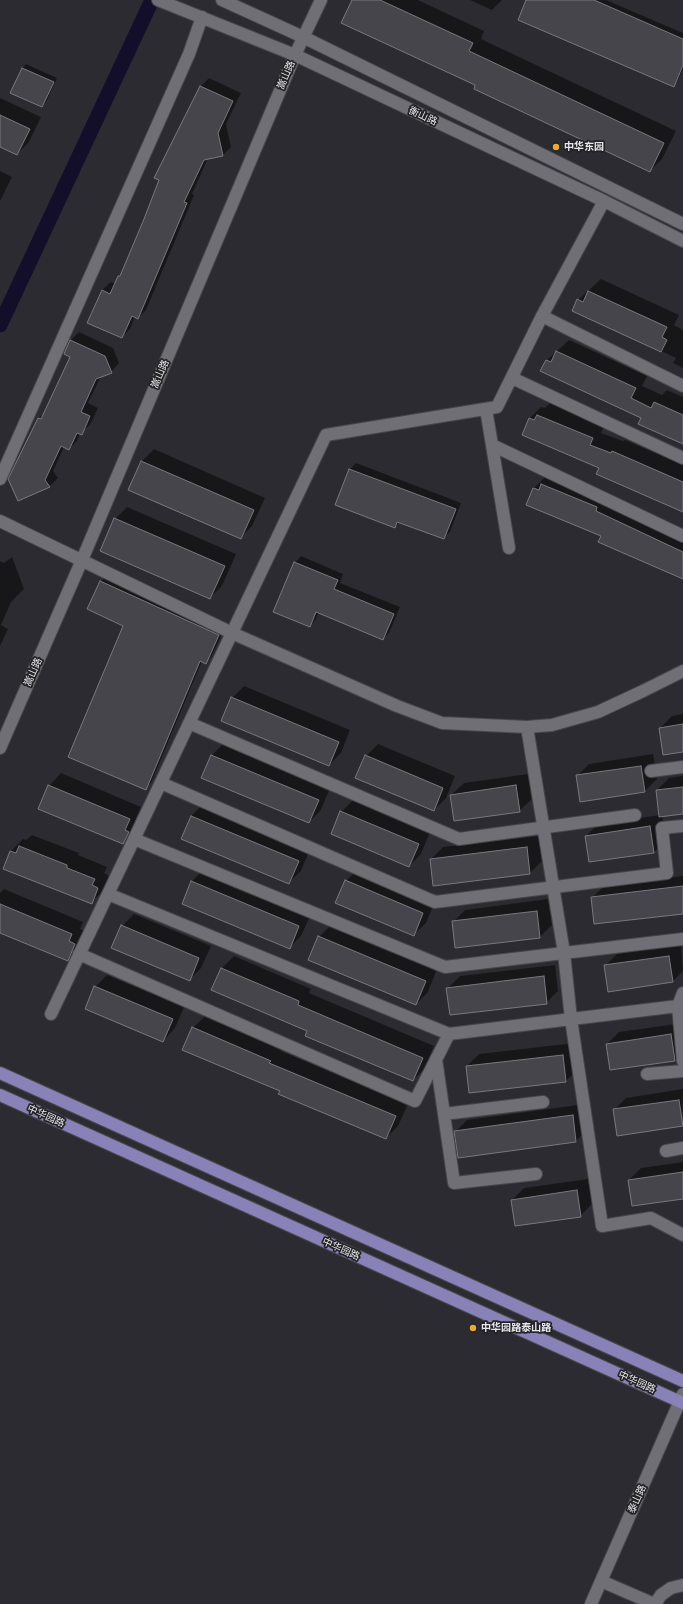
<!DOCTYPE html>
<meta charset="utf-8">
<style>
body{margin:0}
canvas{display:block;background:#2c2b31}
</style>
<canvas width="683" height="1604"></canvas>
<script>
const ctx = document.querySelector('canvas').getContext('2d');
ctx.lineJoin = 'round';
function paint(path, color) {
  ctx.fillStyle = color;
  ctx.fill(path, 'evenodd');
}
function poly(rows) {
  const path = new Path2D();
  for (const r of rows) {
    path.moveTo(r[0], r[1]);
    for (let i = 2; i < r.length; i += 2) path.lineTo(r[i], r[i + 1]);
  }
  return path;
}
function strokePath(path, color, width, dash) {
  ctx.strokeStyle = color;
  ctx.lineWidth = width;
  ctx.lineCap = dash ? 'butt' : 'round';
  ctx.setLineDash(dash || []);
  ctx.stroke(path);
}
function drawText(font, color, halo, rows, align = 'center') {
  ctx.font = font + ' Lato,"Noto Sans SC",sans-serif';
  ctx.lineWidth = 3.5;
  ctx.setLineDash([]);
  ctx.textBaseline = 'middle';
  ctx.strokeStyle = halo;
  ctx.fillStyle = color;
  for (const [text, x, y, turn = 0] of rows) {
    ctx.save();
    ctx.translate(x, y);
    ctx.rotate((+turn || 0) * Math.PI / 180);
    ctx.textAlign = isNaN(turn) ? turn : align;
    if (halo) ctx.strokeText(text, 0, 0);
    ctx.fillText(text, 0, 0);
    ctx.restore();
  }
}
paint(poly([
 [353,0,418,0,484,31,481,39,676,131,662,159,650,171,477,85],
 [470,0,502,0,492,10],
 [527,0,606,0,683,33,683,69,677,82,673,86],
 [26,64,57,78,46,102,42,106,22,68],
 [209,78,241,93,226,124,231,147,223,155,208,158,192,194,194,195,146,310,138,318,135,317,130,329,122,337,88,322,102,290,111,282,116,284,122,273,201,86],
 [0,98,41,117,29,142,17,154,0,146],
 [0,171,12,177,0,201],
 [601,279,679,315,674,325,683,330,683,368,673,363,676,358,573,310,578,300],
 [79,332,113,348,119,363,111,372,101,376,88,403,98,408,90,425,80,433,77,441,69,449,64,447,53,471,58,478,50,486,18,500,9,479,39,418,45,413,71,357,65,354,71,340],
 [569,340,647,376,642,386,662,395,667,390,683,397,683,443,547,360],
 [550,403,604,426,601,433,623,441,625,440,683,465,683,511,600,467,529,419,541,407,545,408],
 [154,449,265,498,252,526,240,538,130,489,142,461],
 [356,463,461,503,450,532,443,538,400,522,394,527,350,469],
 [546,476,683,534,683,578,602,536,534,488],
 [127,507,236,554,222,586,210,598,115,519],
 [301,556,343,574,340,583,400,607,389,633,383,639,319,612,316,619,310,626,295,563],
 [12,557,24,589,11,602,1,625,8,629,0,646,0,561,4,563],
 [107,576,224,630,211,657,205,663,202,661,151,783,145,788,125,625,88,609,101,581],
 [244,686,350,730,341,753,329,765,232,698],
 [683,714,683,751,660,728,672,716],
 [224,743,330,788,321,810,309,822,202,778,212,755],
 [378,744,455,776,446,798,434,810,366,756],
 [653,754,657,779,645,791,577,776,589,764],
 [61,773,141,807,136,818,140,820,135,831,123,843,40,808,49,786],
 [528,774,532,799,519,811,451,795,464,783],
 [683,776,683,813,662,815,666,840,654,852,586,836,598,824,660,815,657,790,669,778],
 [353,800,430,832,421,854,409,866,341,812],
 [203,804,310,849,301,871,288,883,191,816],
 [32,835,79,853,78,855,107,867,104,873,109,876,103,891,91,903,4,869,11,851,23,839,26,840],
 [539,836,542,861,530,873,431,859,443,847],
 [204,869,311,914,301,936,289,948,183,904,192,881],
 [358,869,435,901,426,923,413,935,346,881],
 [683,876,683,913,592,898,604,886],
 [4,889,83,922,80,929,87,932,80,948,68,960,0,932,0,893],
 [548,899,552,925,540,937,453,922,465,910],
 [134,914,211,946,201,968,189,980,122,926],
 [331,925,437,969,428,992,416,1004,319,937],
 [681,944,683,971,673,981,605,966,617,954],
 [234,956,311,989,309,993,434,1046,425,1068,413,1080,308,1030,222,968],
 [555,965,558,991,546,1003,448,988,460,976],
 [107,975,184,1007,175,1028,163,1041,95,987],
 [205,1016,282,1048,281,1051,408,1104,398,1126,386,1138,281,1091,193,1028],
 [683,1023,683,1052,675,1060,607,1044,619,1032],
 [575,1043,578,1069,566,1081,467,1066,479,1054],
 [683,1089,682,1125,614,1110,626,1098],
 [585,1104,588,1129,576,1141,459,1157,455,1132,467,1120],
 [683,1162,683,1198,629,1180,641,1168],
 [588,1179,592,1204,580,1216,512,1200,524,1188]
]), '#0007');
strokePath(poly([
 [0,325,152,0]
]), '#130e2a', 15);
const building = poly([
 [352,0,380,0,473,43,469,51,664,143,650,172,474,89,475,85,341,23,352,0],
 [526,0,594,0,683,39,683,65,674,87,518,20,526,0],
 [22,68,54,82,42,107,10,93,22,68],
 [200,86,233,101,218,133,223,156,204,160,184,202,187,203,138,319,132,316,122,338,87,323,102,290,110,294,118,276,120,276,144,219,159,180,154,178,200,86],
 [0,115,30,129,17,155,0,147,0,115],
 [588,291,667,327,662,337,667,340,661,352,572,311,577,299,583,302,588,291],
 [70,340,105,356,112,373,96,379,81,412,90,416,82,435,77,433,69,450,61,446,45,480,50,487,18,501,8,479,38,418,41,419,70,357,64,354,70,340],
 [556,351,636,388,631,398,651,408,654,402,683,415,683,444,638,424,641,418,540,371,546,360,551,362,556,351],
 [537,415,593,438,590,445,611,453,612,451,683,482,683,512,596,474,599,468,522,435,529,418,534,420,537,415],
 [141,461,254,510,241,539,128,490,141,461],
 [349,469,456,509,444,539,397,522,395,528,335,505,349,469],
 [541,484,597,507,596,511,683,552,683,579,598,542,601,536,526,505,533,488,539,490,541,484],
 [114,518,225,566,210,599,100,551,114,518],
 [294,562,338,580,334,589,394,614,383,640,316,612,310,627,273,612,294,562],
 [100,581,219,635,206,664,200,661,146,790,68,757,123,626,87,609,100,581],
 [231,697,339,742,329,766,221,721,231,697],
 [683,724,683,752,663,755,659,728,683,724],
 [211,755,319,800,309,823,201,778,211,755],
 [365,755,443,788,434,811,355,778,365,755],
 [641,766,645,792,580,802,576,775,641,766],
 [48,785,130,819,125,830,129,832,123,844,38,809,48,785],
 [516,785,520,812,454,821,450,795,516,785],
 [683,787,683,814,659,817,656,790,683,787],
 [340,811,419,844,409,867,331,834,340,811],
 [191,816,299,861,289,884,181,839,191,816],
 [650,826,654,853,589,862,585,836,650,826],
 [19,846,67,865,67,868,95,879,92,885,98,888,92,904,3,869,10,851,16,853,19,846],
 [527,847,530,874,433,886,430,859,527,847],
 [345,880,423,913,414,936,335,903,345,880],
 [191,881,299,926,290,949,182,904,191,881],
 [683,886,683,914,594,924,591,897,683,886],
 [0,904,72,934,69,941,75,944,68,961,0,933,0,904],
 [537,911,540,938,455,948,452,921,537,911],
 [121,925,199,958,190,981,111,948,121,925],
 [318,936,426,981,416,1005,308,960,318,936],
 [669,956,673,982,608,992,604,965,669,956],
 [221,968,299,1001,298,1005,423,1058,413,1081,305,1036,307,1031,211,990,221,968],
 [544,976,547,1004,450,1015,446,988,544,976],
 [94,986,173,1019,163,1042,85,1009,94,986],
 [192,1027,271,1061,269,1063,396,1116,386,1139,278,1094,280,1091,182,1050,192,1027],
 [671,1034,675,1061,610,1070,606,1044,671,1034],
 [563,1055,566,1082,469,1093,466,1066,563,1055],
 [679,1100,683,1126,617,1136,613,1109,679,1100],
 [573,1115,576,1142,458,1158,454,1131,573,1115],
 [683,1172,683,1199,632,1206,628,1180,683,1172],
 [577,1190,581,1217,515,1226,511,1200,577,1190]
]);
paint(building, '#45454b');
strokePath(building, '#79787f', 1);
const minor = poly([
 [158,0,295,55,604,201,683,241],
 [222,0,303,37,683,224],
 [542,316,683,386],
 [512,378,683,458],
 [486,409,509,548],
 [492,445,683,536],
 [0,479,189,54,202,17],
 [0,521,232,633,397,706,442,723,527,727,552,725,598,712,643,691,683,671],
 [189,723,459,839,635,815],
 [527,727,564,953,571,1019,602,1226,651,1218,683,1235],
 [0,748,82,560,295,55,321,0],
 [651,771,683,767],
 [161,783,435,902,667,873,662,828,683,826],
 [134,839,445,967,683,939],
 [108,894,449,1034,678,1006,683,993],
 [79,954,415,1101,449,1034],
 [678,1006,683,1061],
 [51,1014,326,435,497,407,542,316,604,201],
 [436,1059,454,1183,536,1174],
 [647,1074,683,1071],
 [444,1114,543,1102],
 [666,1151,683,1148],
 [601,1581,654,1604],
 [591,1604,683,1394],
 [655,1604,661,1595,671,1588,683,1585]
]);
const major = poly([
 [0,1073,683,1381],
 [0,1095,683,1403]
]);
strokePath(minor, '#47474b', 14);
strokePath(major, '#47474b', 14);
strokePath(minor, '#6f6f75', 12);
strokePath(major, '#8882b8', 12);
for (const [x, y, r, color] of [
 [556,147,4,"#e9ab38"],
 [473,1328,4,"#e9ab38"]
]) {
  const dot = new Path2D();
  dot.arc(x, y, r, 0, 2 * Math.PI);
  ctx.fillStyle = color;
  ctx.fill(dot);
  strokePath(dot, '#222227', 1.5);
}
drawText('10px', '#e7e7eb', '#222227', [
 ["嵩山路",286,75,-67],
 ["衡山路",423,116,25],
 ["嵩山路",160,374,-67],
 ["嵩山路",33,672,-66],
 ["中华园路",46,1116,24],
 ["中华园路",341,1249,24],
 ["中华园路",637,1382,24],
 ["泰山路",637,1499,-66]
]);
drawText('bold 10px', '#e7e7eb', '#222227', [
 ["中华东园",564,147],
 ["中华园路泰山路",481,1328]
], 'left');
</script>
